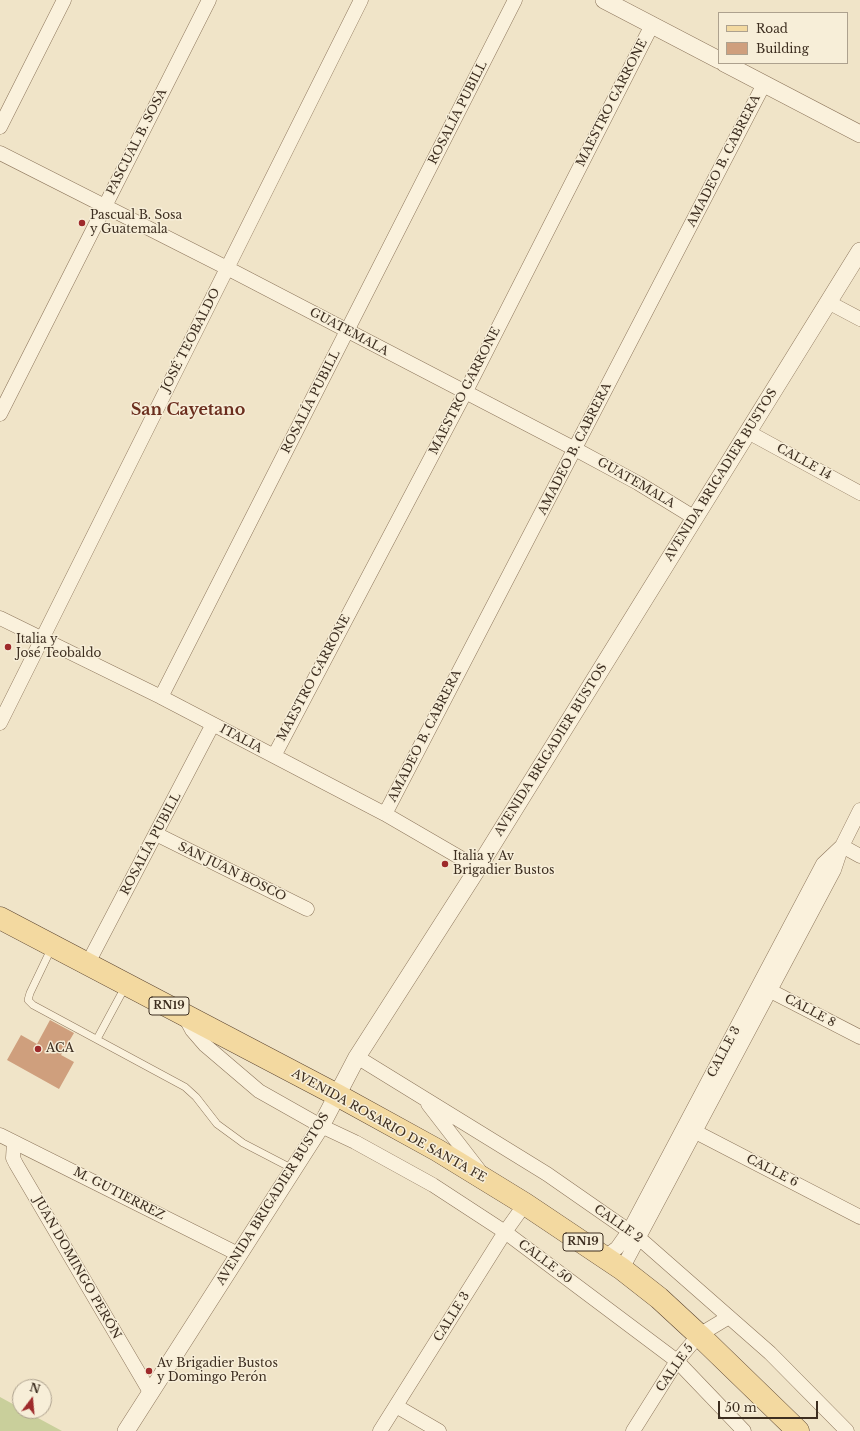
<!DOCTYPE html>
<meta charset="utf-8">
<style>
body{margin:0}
#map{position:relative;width:860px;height:1431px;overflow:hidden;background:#f0e4c8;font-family:"Libre Baskerville",serif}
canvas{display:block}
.legend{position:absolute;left:718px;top:12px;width:130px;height:52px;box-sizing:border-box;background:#f7eed8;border:1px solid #ada18e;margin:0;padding:5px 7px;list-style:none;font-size:12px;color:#3d2e20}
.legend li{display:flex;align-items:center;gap:8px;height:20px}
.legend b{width:20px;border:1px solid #ada18e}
.north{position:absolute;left:12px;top:1379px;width:40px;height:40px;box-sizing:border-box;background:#f7eed8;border:1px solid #ada18e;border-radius:50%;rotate:16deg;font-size:11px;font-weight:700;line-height:16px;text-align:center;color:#3d2e20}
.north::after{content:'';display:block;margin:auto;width:14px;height:18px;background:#9e2a2b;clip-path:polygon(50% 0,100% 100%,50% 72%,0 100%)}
.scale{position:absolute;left:718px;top:1401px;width:100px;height:18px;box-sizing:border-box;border:2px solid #3d2e20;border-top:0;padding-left:5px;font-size:12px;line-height:14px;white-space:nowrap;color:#3d2e20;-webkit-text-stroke:3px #f7eed8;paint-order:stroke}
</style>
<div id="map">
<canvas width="860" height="1431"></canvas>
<ul class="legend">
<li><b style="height:5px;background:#f3d9a0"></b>Road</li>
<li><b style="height:11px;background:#cf9f7d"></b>Building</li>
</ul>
<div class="north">N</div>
<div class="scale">50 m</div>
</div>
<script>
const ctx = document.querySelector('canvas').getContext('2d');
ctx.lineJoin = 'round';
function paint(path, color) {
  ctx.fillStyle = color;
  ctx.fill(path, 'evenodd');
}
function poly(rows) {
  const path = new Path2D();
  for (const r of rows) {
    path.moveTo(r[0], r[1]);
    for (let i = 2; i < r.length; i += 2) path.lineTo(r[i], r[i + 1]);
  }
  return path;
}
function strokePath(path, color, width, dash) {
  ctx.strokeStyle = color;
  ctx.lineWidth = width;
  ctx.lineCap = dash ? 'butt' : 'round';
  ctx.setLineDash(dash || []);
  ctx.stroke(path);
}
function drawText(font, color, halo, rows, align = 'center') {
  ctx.font = font + ' "Libre Baskerville",serif';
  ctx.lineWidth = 3;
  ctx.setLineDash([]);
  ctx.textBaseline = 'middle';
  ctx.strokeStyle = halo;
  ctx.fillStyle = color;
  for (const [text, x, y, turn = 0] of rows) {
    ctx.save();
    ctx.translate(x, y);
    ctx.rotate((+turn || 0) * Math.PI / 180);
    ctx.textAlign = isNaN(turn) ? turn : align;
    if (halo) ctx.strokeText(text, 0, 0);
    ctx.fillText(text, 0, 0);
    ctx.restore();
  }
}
paint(poly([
 [0,1397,20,1408,20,1411,25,1411,62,1431,0,1431]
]), '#c9cf9b');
paint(poly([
 [50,1020,74,1033,61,1055,74,1062,59,1089,7,1060,21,1035,37,1044]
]), '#cf9f7d');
const service = poly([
 [52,947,30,993,28,1000,33,1005,185,1087,196,1097,217,1124,243,1143,293,1169],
 [97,1039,125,987]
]);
const minor = poly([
 [0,127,64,0],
 [0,153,227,268,575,449,638,483,695,518],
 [828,302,860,319],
 [0,414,209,0],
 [748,432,860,493],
 [0,618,161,697,385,814,478,868],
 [161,697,515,0],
 [0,723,361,0],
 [274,756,465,393,652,25],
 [860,810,842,846,860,856],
 [385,814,764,84],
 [156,834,307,909],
 [88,963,213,724],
 [761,986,860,1037],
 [185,1017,192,1030,205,1045,259,1091,321,1126,355,1142,433,1185,505,1232,677,1361,744,1431],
 [357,1057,547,1174,639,1238,770,1353,847,1431],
 [428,1104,479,1170],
 [688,1128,860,1217],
 [0,1135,238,1254],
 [14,1142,13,1158,16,1164,150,1392],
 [605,1257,617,1248,629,1231,823,864,842,846,834,870,622,1269],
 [396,1406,439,1431],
 [380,1431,505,1232,525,1204],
 [633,1431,677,1361,699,1335,729,1317]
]);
const tertiary = poly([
 [604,0,719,60],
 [724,63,860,134],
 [126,1431,321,1126,357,1057,478,868,860,251]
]);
const primary = poly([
 [0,918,337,1095,437,1150,525,1204,622,1269,659,1298,699,1335,798,1431]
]);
strokePath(service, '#8d765c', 8);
strokePath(minor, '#8d765c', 15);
strokePath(tertiary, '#8d765c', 18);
strokePath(primary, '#5b4430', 23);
strokePath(service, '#faf1dc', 7);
strokePath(minor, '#faf1dc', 14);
strokePath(tertiary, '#faf1dc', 17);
strokePath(primary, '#f3d9a0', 22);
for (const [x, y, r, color] of [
 [82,223,4,"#9e2a2b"],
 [8,647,4,"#9e2a2b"],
 [445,864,4,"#9e2a2b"],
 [38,1049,4,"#9e2a2b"],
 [149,1371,4,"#9e2a2b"]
]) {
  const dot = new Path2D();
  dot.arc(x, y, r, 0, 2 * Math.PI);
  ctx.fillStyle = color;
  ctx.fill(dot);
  strokePath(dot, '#f7eed8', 1.5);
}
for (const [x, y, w] of [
 [169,1006,40],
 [583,1242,40]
]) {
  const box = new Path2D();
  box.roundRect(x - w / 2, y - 9, w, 18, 3);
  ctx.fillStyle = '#f7eed8';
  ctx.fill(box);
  strokePath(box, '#3d2e20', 1);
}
drawText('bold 11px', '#3d2e20', null, [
 ["RN19",169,1006],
 ["RN19",583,1242]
]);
drawText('12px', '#3d2e20', '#f7eed8', [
 ["MAESTRO GARRONE",612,103,-63],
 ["ROSALÍA PUBILL",458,113,-63],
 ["PASCUAL B. SOSA",137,142,-63],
 ["AMADEO B. CABRERA",724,161,-63],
 ["GUATEMALA",349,332,28],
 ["JOSÉ TEOBALDO",191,340,-63],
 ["MAESTRO GARRONE",465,391,-63],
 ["ROSALÍA PUBILL",311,402,-63],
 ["AMADEO B. CABRERA",575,449,-63],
 ["CALLE 14",804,462,29],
 ["AVENIDA BRIGADIER BUSTOS",721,475,-58],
 ["GUATEMALA",636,483,30],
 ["MAESTRO GARRONE",314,678,-62],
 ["AMADEO B. CABRERA",425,736,-63],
 ["ITALIA",241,739,28],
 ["AVENIDA BRIGADIER BUSTOS",551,750,-58],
 ["ROSALÍA PUBILL",151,844,-62],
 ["SAN JUAN BOSCO",232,872,26],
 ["CALLE 8",810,1011,28],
 ["CALLE 3",724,1052,-62],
 ["AVENIDA ROSARIO DE SANTA FE",389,1126,29],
 ["CALLE 6",772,1171,27],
 ["M. GUTIERREZ",119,1194,27],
 ["AVENIDA BRIGADIER BUSTOS",273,1199,-58],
 ["CALLE 2",618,1224,35],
 ["CALLE 50",545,1262,37],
 ["JUAN DOMINGO PERÓN",77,1268,60],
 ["CALLE 3",452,1317,-58],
 ["CALLE 5",675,1368,-55]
]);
drawText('12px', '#3d2e20', '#f7eed8', [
 ["Pascual B. Sosa",90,216],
 ["y Guatemala",90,230],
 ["Italia y",16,640],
 ["José Teobaldo",16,654],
 ["Italia y Av",453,857],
 ["Brigadier Bustos",453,871],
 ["ACA",46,1049],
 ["Av Brigadier Bustos",157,1364],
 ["y Domingo Perón",157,1378]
], 'left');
drawText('bold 16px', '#6b2e1e', '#f7eed8', [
 ["San Cayetano",188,410]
]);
</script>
